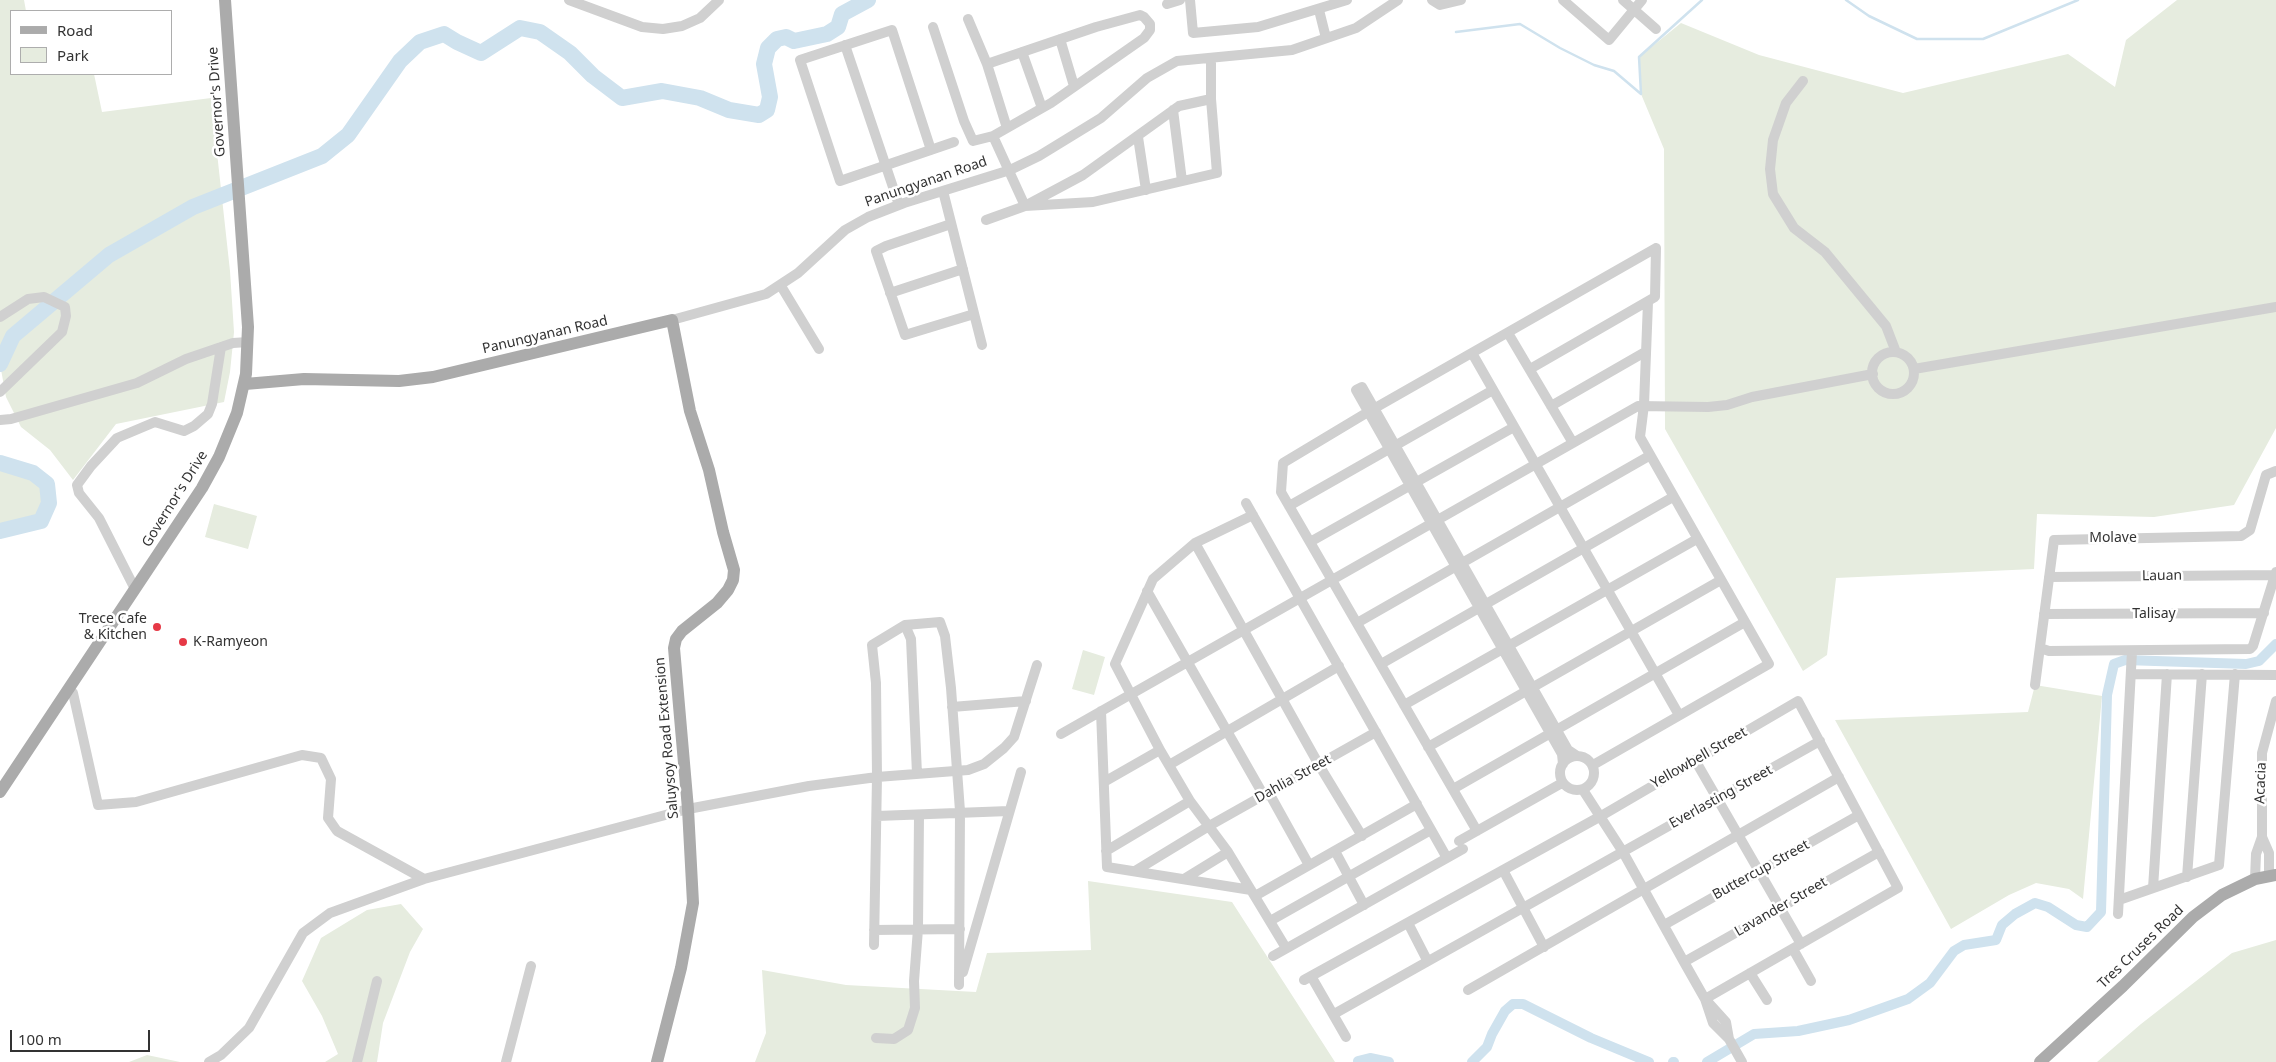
<!DOCTYPE html>
<style>
body{margin:0}
#map{position:relative;width:2276px;height:1062px;overflow:hidden;background:#fff;font-family:"Noto Sans",sans-serif}
canvas{display:block}
.legend{position:absolute;left:10px;top:10px;width:162px;height:65px;box-sizing:border-box;background:#fff;border:1px solid #adadad;margin:0;padding:6px 9px;list-style:none;font-size:15px;color:#333}
.legend li{display:flex;align-items:center;gap:10px;height:25px}
.legend b{width:25px;border:1px solid #adadad}
.scale{position:absolute;left:10px;top:1030px;width:140px;height:22px;box-sizing:border-box;border:2px solid #333;border-top:0;padding-left:6px;font-size:15px;line-height:18px;white-space:nowrap;color:#333;-webkit-text-stroke:4px #fff;paint-order:stroke}
</style>
<div id="map">
<canvas width="2276" height="1062"></canvas>
<ul class="legend">
<li><b style="height:6px;background:#ababab"></b>Road</li>
<li><b style="height:14px;background:#e6ecdf"></b>Park</li>
</ul>
<div class="scale">100 m</div>
</div>
<script>
const ctx = document.querySelector('canvas').getContext('2d');
ctx.lineJoin = 'round';
function paint(path, color) {
  ctx.fillStyle = color;
  ctx.fill(path, 'evenodd');
}
function poly(rows) {
  const path = new Path2D();
  for (const r of rows) {
    if (r.length === 3) {
      path.moveTo(r[0] + r[2], r[1]);
      path.arc(r[0], r[1], r[2], 0, 2 * Math.PI);
      continue;
    }
    path.moveTo(r[0], r[1]);
    for (let i = 2; i < r.length; i += 2) path.lineTo(r[i], r[i + 1]);
  }
  return path;
}
function strokePath(path, color, width, dash) {
  ctx.strokeStyle = color;
  ctx.lineWidth = width;
  ctx.lineCap = dash ? 'butt' : 'round';
  ctx.setLineDash(dash || []);
  ctx.stroke(path);
}
function drawText(font, color, halo, rows, align = 'center') {
  ctx.font = font + ' "Noto Sans",sans-serif';
  ctx.lineWidth = 5;
  ctx.setLineDash([]);
  ctx.textBaseline = 'middle';
  ctx.strokeStyle = halo;
  ctx.fillStyle = color;
  for (const [text, x, y, turn = 0] of rows) {
    ctx.save();
    ctx.translate(x, y);
    ctx.rotate((+turn || 0) * Math.PI / 180);
    ctx.textAlign = isNaN(turn) ? turn : align;
    if (halo) ctx.strokeText(text, 0, 0);
    ctx.fillText(text, 0, 0);
    ctx.restore();
  }
}
paint(poly([
 [0,0,24,0,26,11,11,11,11,74,94,74,102,112,211,98,230,271,234,332,230,372,224,402,116,424,73,480,50,450,21,427,6,397,0,364],
 [2177,0,2276,0,2276,428,2234,505,2154,517,2037,514,2034,569,1836,578,1827,655,1803,671,1665,429,1664,149,1641,94,1639,57,1681,23,1759,55,1903,93,2068,54,2115,87,2126,40],
 [0,463,33,473,47,484,49,503,41,521,0,531],
 [214,504,257,516,248,549,205,537],
 [1083,650,1105,657,1094,695,1072,689],
 [2035,685,2102,696,2083,899,2069,889,2036,883,2009,895,1951,929,1835,720,2028,712],
 [1088,881,1232,902,1335,1062,755,1062,766,1033,762,970,846,985,976,992,987,953,1091,950],
 [401,904,423,929,410,952,383,1023,377,1062,325,1062,338,1054,322,1016,302,981,321,938,367,910],
 [2276,940,2276,1062,2097,1062,2141,1024,2232,953],
 [147,1055,180,1062,129,1062]
]), '#e6ecdf');
strokePath(poly([
 [1846,0,1869,16,1917,39,1983,39,2078,0],
 [1456,32,1520,24,1560,48,1594,65,1614,71,1641,94],
 [1641,94,1639,57,1702,0],
 [0,349,13,336],
 [1357,1062,1358,1061]
]), '#cfe2ee', 2.5);
strokePath(poly([
 [1358,1061,1370,1058,1389,1062],
 [1472,1062,1487,1047,1492,1034,1505,1011,1513,1004,1523,1004,1591,1038,1649,1062],
 [1673,1062,1674,1062],
 [1707,1062,1754,1034,1798,1031,1849,1020,1908,999,1930,983,1954,951,1964,945,1996,940,2002,925,2015,914,2035,903,2048,907,2076,925,2087,927,2101,912,2107,695,2114,664,2125,660,2246,664,2259,661,2276,644]
]), '#cfe2ee', 10);
strokePath(poly([
 [0,364,13,336,109,255,193,207,322,156,348,135,400,61,420,42,444,34,457,42,481,53,520,28,540,32,570,53,593,76,622,98,662,91,700,98,729,110,759,115,767,110,770,97,764,64,768,48,777,39,786,37,794,41,827,34,838,27,842,14,868,0],
 [0,463,33,473,47,484,49,503,41,521,0,531]
]), '#cfe2ee', 16);
strokePath(poly([
 [569,0,642,27,663,29,682,26,700,18,719,0],
 [1190,0,1193,33,1258,27,1347,0],
 [1432,0,1440,5,1461,0],
 [1563,0,1609,40,1642,0],
 [1623,0,1656,29],
 [1167,4,1180,0],
 [1319,10,1326,38],
 [968,19,987,64,1007,128],
 [933,27,964,121,973,141,993,136,1051,103,1144,38,1150,30,1150,24,1144,17,1140,15,1096,27,987,64],
 [1060,39,1074,86],
 [845,45,899,205],
 [1022,52,1042,108],
 [1211,58,1211,99],
 [1803,81,1786,103,1773,140,1770,169,1773,194,1794,228,1825,252,1886,326,1896,352],
 [1173,110,1182,181],
 [1138,137,1146,190],
 [931,150,892,30,800,60,840,181,954,142],
 [943,191,982,345],
 [986,220,1025,206,1083,175,1179,106,1211,99,1217,173,1093,202,1025,206,993,136],
 [951,224,886,246,876,251,905,335,974,314],
 [781,286,819,349],
 [890,293,963,269],
 [0,317,28,299,44,297,65,307,66,316,62,332,0,392],
 [672,320,766,294,798,273,845,230,868,217,904,203,1010,170,1039,156,1101,118,1147,78,1177,61,1292,50,1356,28,1398,0],
 [1508,333,1573,443],
 [1893,373,21],
 [1472,353,1679,715],
 [1530,369,1655,297,1656,248],
 [1914,369,2276,307],
 [1551,406,1645,352],
 [0,420,11,419,137,383,186,359,233,343,248,342],
 [1246,503,1447,858],
 [1289,506,1493,390],
 [1253,515,1195,543,1153,579,1115,664,1160,750,1190,801,1228,852,1286,948],
 [1310,542,1514,427],
 [1195,543,1319,765,1362,836],
 [2049,577,2276,575],
 [135,589,99,518,79,493,77,485,91,466,117,438,155,422,184,431,194,426,208,414,212,404,221,347],
 [1147,591,1264,796],
 [2044,614,2264,613],
 [1357,623,1649,456],
 [905,625,911,639,917,774],
 [2040,648,2049,651,2250,649,2253,646,2276,572],
 [1381,664,1673,497],
 [2132,674,2276,675],
 [2035,685,2054,540,2241,536,2250,530,2266,475,2276,471],
 [68,689,73,693,98,805,136,802,302,755,321,758,331,779,328,818,337,831,424,879],
 [1404,705,1697,539],
 [952,707,1026,701],
 [1101,711,1107,867,1251,890],
 [1061,734,1638,406,1708,407,1727,405,1752,397,1873,374],
 [1428,747,1721,580],
 [1577,773,17],
 [1695,760,1801,944],
 [1563,764,1562,754,1356,390,1362,387,1568,750,1577,756],
 [1169,765,1339,666],
 [1593,765,1769,664,1640,437,1644,405,1648,302],
 [1104,782,1160,750],
 [1453,789,1745,622],
 [1583,790,1623,852,1684,962,1705,999,1713,1023,1729,1039,1742,1062],
 [1269,793,1309,865],
 [877,816,1009,811],
 [1477,831,1281,492,1283,463,1368,412,1656,248],
 [2262,837,2269,853,2269,876],
 [1459,841,1562,783],
 [1106,851,1190,801],
 [1335,851,1364,905],
 [1503,870,1544,947],
 [1135,871,1209,826,1376,732],
 [2187,877,2202,674],
 [1184,879,1228,852],
 [2255,879,2256,854,2262,837,2262,753,2276,701],
 [2153,888,2167,674],
 [1255,896,1417,804],
 [2119,900,2219,865,2235,674],
 [2118,914,2132,651],
 [1270,921,1431,830],
 [1408,923,1427,960],
 [1664,925,1859,815],
 [874,930,960,929],
 [874,945,877,777,876,683,872,645,905,625,940,622,945,636,951,688,960,811,959,985],
 [1793,949,1811,981],
 [1273,956,1463,849],
 [1684,962,1879,852],
 [963,972,1021,772],
 [1750,973,1767,1000],
 [1311,976,1346,1037],
 [1304,980,1601,816,1798,701,1898,888,1705,999],
 [1468,990,1839,777],
 [1707,1001,1726,1022,1729,1039],
 [1334,1014,1820,741],
 [876,1038,894,1039,908,1030,915,1008,914,981,918,929,919,815],
 [209,1062,221,1055,249,1028,303,933,330,913,424,879,688,809,809,786,877,777,968,770,984,764,1004,748,1014,737,1037,665],
 [357,1062,377,981],
 [506,1062,531,966]
]), '#d0d0d0', 10);
strokePath(poly([
 [245,384,304,379,399,381,433,377,672,320,690,411,709,470,723,532,734,570,733,580,728,590,717,603,682,631,676,639,674,648,688,809,693,903,681,968,657,1062],
 [0,792,202,488,219,457,237,413,246,374,248,327,225,0],
 [2040,1062,2123,986,2193,917,2222,895,2255,879,2276,875]
]), '#ababab', 12);
for (const [x, y, r, color] of [
 [157,627,5,"#e63946"],
 [183,642,5,"#e63946"]
]) {
  const dot = new Path2D();
  dot.arc(x, y, r, 0, 2 * Math.PI);
  ctx.fillStyle = color;
  ctx.fill(dot);
  strokePath(dot, '#fff', 2);
}
drawText('14px', '#333', '#fff', [
 ["Governor's Drive",217,102,-94],
 ["Panungyanan Road",926,182,-19],
 ["Panungyanan Road",545,335,-13],
 ["Governor's Drive",175,499,-58],
 ["Molave",2113,538],
 ["Lauan",2162,576,-1],
 ["Talisay",2154,614],
 ["Saluysoy Road Extension",667,738,-95],
 ["Yellowbell Street",1699,758,-30],
 ["Dahlia Street",1293,779,-29],
 ["Acacia",2261,783,-88],
 ["Everlasting Street",1721,797,-29],
 ["Buttercup Street",1761,870,-29],
 ["Lavander Street",1781,907,-30],
 ["Tres Cruses Road",2141,947,-44]
]);
drawText('14px', '#333', '#fff', [
 ["Trece Cafe",147,619],
 ["& Kitchen",147,635],
 ["K-Ramyeon",193,642,"left"]
], 'right');
</script>
